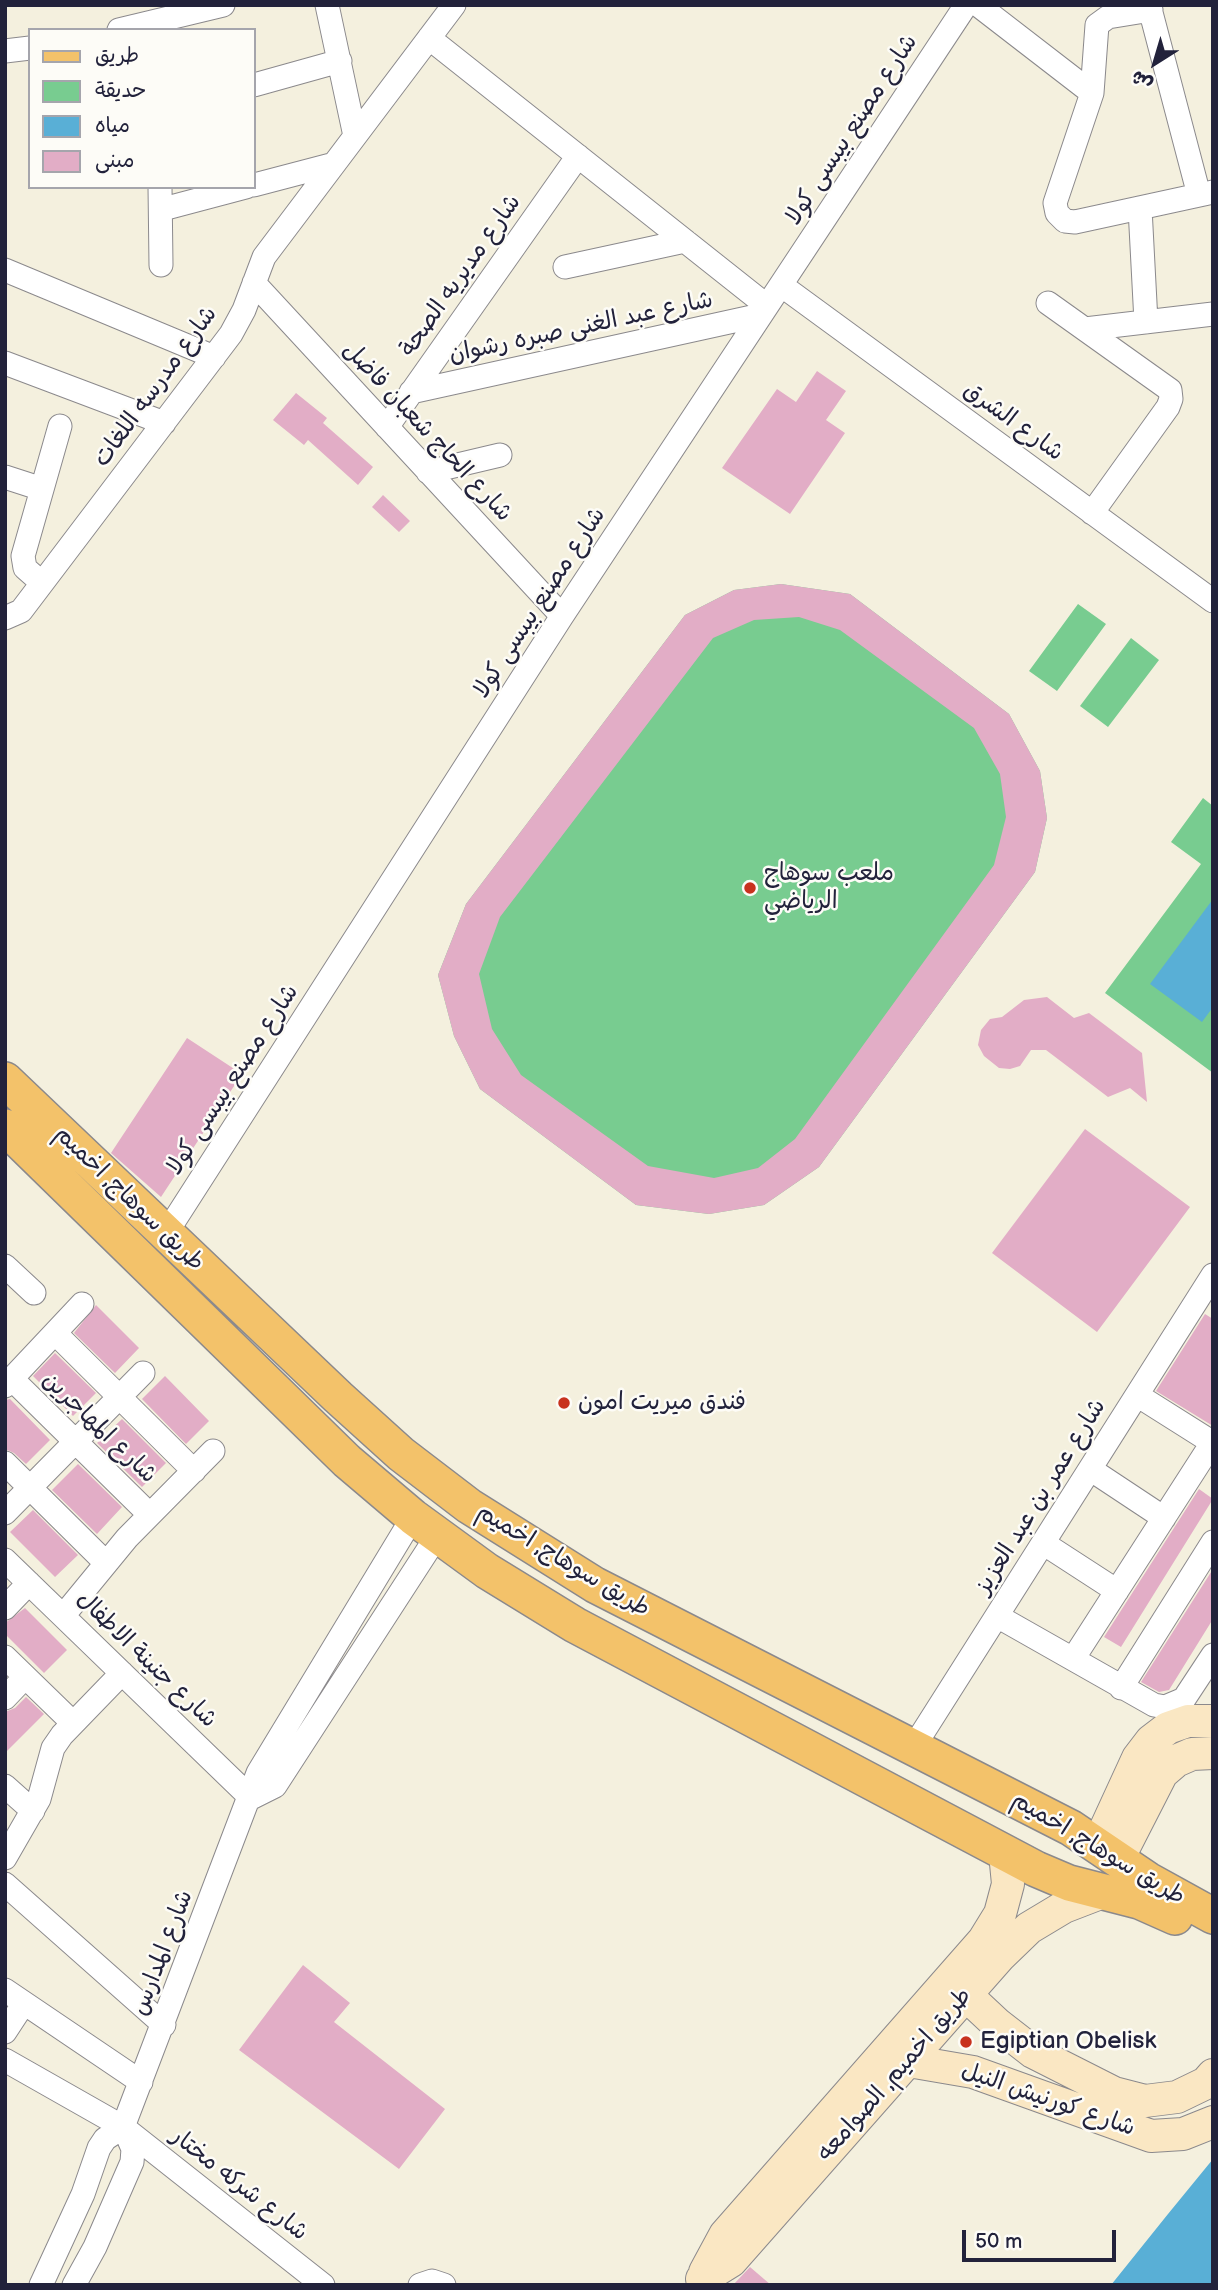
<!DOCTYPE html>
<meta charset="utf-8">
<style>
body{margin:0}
#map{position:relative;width:1218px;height:2290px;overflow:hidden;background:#f4f0de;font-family:"Balsamiq Sans","Playpen Sans Arabic",sans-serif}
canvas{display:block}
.frame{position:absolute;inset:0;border:7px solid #22223b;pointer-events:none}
.legend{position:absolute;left:28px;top:28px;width:228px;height:161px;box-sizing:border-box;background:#fdfcf7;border:2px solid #a5a5ac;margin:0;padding:9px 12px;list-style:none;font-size:21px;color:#22223b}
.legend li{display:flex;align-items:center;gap:14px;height:35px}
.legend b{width:35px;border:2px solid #a5a5ac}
.north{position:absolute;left:1120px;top:28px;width:70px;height:70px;-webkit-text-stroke:5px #fdfcf7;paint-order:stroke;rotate:217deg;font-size:19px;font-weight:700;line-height:28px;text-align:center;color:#22223b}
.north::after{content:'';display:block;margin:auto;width:24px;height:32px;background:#22223b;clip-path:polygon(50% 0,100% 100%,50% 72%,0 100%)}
.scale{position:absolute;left:962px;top:2230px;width:154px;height:32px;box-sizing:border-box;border:4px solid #22223b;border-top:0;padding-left:9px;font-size:21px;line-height:24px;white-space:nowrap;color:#22223b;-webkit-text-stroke:5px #fdfcf7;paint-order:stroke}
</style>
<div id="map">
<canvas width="1218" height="2290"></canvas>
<div class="frame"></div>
<ul class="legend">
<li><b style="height:9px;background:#f3c26a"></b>طريق</li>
<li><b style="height:19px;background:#78cc90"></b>حديقة</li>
<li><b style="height:19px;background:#59afd6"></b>مياه</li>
<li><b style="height:19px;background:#e2adc6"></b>مبنى</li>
</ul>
<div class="north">ش</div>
<div class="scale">50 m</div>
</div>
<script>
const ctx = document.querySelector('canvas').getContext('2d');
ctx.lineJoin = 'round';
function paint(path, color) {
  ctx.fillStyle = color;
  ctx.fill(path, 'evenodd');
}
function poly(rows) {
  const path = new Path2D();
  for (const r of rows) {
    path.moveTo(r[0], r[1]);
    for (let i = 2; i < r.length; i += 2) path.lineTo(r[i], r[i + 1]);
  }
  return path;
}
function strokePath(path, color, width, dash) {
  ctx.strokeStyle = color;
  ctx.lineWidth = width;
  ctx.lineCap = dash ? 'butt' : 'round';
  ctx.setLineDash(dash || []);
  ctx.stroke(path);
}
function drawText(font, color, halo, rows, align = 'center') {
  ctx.font = font + ' "Balsamiq Sans","Playpen Sans Arabic",sans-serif';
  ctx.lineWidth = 5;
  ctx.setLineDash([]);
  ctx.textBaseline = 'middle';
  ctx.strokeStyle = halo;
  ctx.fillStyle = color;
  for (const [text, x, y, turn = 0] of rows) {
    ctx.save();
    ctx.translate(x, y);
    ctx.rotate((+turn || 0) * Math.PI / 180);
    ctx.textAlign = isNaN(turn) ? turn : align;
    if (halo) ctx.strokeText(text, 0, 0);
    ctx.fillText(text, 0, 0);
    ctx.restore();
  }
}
paint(poly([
 [781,584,850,594,1009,714,1040,771,1047,818,1035,872,819,1167,764,1205,709,1214,636,1205,480,1089,454,1036,438,975,466,904,685,615,734,590],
 [1078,604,1106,624,1057,691,1029,671],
 [1131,638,1159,660,1108,727,1080,706],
 [1203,798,1213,806,1213,1073,1105,993,1201,864,1171,842]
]), '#78cc90');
paint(poly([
 [1213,899,1213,1007,1202,1022,1150,984],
 [1213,2159,1213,2285,1111,2285,1168,2214]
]), '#59afd6');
paint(poly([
 [817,371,846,391,826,420,845,433,790,514,722,468,777,389,796,402],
 [296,393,327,418,323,423,373,467,358,485,308,440,304,445,273,420],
 [383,495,410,521,399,532,372,507],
 [781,584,850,594,1009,714,1040,771,1047,818,1035,872,819,1167,764,1205,709,1214,636,1205,480,1089,454,1036,438,975,466,904,685,615,734,590],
 [799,617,840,630,974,728,1000,774,1006,817,994,865,795,1139,758,1168,714,1178,648,1166,521,1075,492,1029,479,974,500,917,713,638,754,620],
 [1047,997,1074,1018,1089,1013,1142,1053,1147,1102,1130,1088,1108,1097,1046,1050,1031,1050,1020,1066,1010,1069,999,1068,984,1056,978,1045,981,1030,990,1019,1002,1017,1024,1000],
 [187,1038,242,1074,161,1197,111,1153],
 [1085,1129,1190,1207,1097,1332,992,1253],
 [96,1305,139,1348,115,1373,74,1333],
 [1205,1314,1213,1319,1213,1426,1156,1391],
 [55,1353,96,1393,73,1416,33,1376],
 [165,1376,209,1421,186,1444,142,1399],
 [10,1399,50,1440,26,1464,14,1453,5,1449,5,1400],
 [122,1419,166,1463,142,1487,97,1443],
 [78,1464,122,1507,97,1534,52,1490],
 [1199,1489,1213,1499,1121,1647,1104,1637],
 [33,1510,78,1555,55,1577,10,1532],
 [1213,1569,1213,1619,1169,1690,1159,1692,1141,1682],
 [25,1608,67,1650,44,1673,5,1634,5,1623],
 [26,1697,44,1714,5,1753,5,1712,15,1708],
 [303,1965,350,2003,334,2022,445,2109,399,2169,239,2050],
 [750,2267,771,2285,733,2285]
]), '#e2adc6');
const street = poly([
 [327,5,355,136],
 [978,5,1092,93],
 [1149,5,1199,195],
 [1151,10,1108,17,1097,25,1092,93,1055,203,1057,213,1065,221,1075,222,1213,192],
 [119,30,223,5],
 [429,38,767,306],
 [5,51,30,48],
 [254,85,340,61],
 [254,185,334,164],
 [160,187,161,265],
 [1140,208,1146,322],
 [163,209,246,187],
 [565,267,685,241],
 [5,270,214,357],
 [254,283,562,616],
 [781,285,1213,601],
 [1048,303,1170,390,1171,399,1168,407,1092,513],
 [1085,329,1213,314],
 [5,363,164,423],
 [411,392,761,315],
 [387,427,578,156],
 [428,472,500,455],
 [5,477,42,489],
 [42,583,25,568,23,556,60,426],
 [5,618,21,611,231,334,244,310,264,257,454,5],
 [165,1235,562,616,966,5],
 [5,1266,34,1293],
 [56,1334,194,1471],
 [12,1379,149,1514],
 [5,1386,82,1304],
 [1137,1395,1213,1443],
 [5,1463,105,1562],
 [1090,1469,1164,1518],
 [5,1513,143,1373],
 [1043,1543,1117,1591],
 [5,1560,251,1798],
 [5,1608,29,1583],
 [63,1616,127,1538,213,1451],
 [997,1616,1154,1705,1165,1707,1184,1699,1213,1655],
 [5,1657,73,1723],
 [1073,1659,1212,1443],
 [1121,1688,1213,1542],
 [5,1698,25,1677],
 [913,1748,1213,1275],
 [5,1786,33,1811],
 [251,1798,275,1786,437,1536],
 [5,1858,39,1799,53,1748,62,1735,122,1673],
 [5,1884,164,2025],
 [5,1990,141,2082],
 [5,2032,24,2003],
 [5,2060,123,2127,323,2285],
 [41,2285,83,2194,99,2148,105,2139,123,2127,258,1773,413,1517],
 [74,2285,95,2247,132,2162,133,2149,124,2128],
 [420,2285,432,2281,444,2285]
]);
const secondary = poly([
 [1098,1845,1138,1758,1151,1741,1168,1728,1188,1721,1213,1721],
 [1118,1859,1162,1773,1176,1761,1192,1754,1213,1753],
 [951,1981,997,2024,1033,2052,1114,2093,1145,2101,1177,2097,1206,2083,1213,2075],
 [897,2059,973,2072,1151,2136,1183,2134,1213,2122],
 [705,2272,725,2235,984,1940,1000,1914,1008,1884,1005,1853],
 [702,2279,731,2261,1000,1956,1029,1928,1064,1907,1103,1892]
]);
const primary = poly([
 [5,1080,338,1397,401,1454,469,1506,595,1585,1071,1828,1148,1880,1213,1916],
 [5,1127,347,1461,413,1517,487,1571,575,1625,1036,1869,1069,1883,1139,1901,1175,1917]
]);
strokePath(street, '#8b898c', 25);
strokePath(secondary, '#8b898c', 34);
strokePath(primary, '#8b898c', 38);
strokePath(street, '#fff', 23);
strokePath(secondary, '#fae7c3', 32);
strokePath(primary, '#f3c26a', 35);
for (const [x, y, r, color] of [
 [750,888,7,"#c8321e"],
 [564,1403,7,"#c8321e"],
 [966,2042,7,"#c8321e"]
]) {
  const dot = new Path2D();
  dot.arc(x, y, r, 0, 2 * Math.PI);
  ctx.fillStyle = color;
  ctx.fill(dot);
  strokePath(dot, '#fdfcf7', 2.5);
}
drawText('24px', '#22223b', '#fdfcf7', [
 ["شارع مصنع بيبسى كولا",852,130,-57],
 ["شارع مديريه الصحة",461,276,-55],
 ["شارع عبد الغنى صبره رشوان",581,328,-12],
 ["شارع مدرسه اللغات",156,387,-54],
 ["شارع الشرق",1013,422,36],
 ["شارع الحاج شعبان فاضل",427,432,47],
 ["شارع مصنع بيبسى كولا",540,603,-57],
 ["شارع مصنع بيبسى كولا",233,1080,-57],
 ["طريق سوهاج, اخميم",129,1199,44],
 ["شارع المهاجرين",99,1428,44],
 ["شارع عمر بن عبد العزيز",1041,1497,-58],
 ["طريق سوهاج, اخميم",563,1561,31],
 ["شارع جنينة الاطفال",146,1660,44],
 ["طريق سوهاج, اخميم",1098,1849,31],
 ["شارع المدارس",163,1953,-69],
 ["طريق اخميم, الصوامعه",895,2075,-49],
 ["شارع كورنيش النيل",1048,2100,19],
 ["شارع شركه مختار",239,2185,38]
]);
drawText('24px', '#22223b', '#fdfcf7', [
 ["ملعب سوهاج",764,874],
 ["الرياضي",764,902],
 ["فندق ميريت امون",578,1403],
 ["Egiptian Obelisk",980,2042]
], 'left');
</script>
